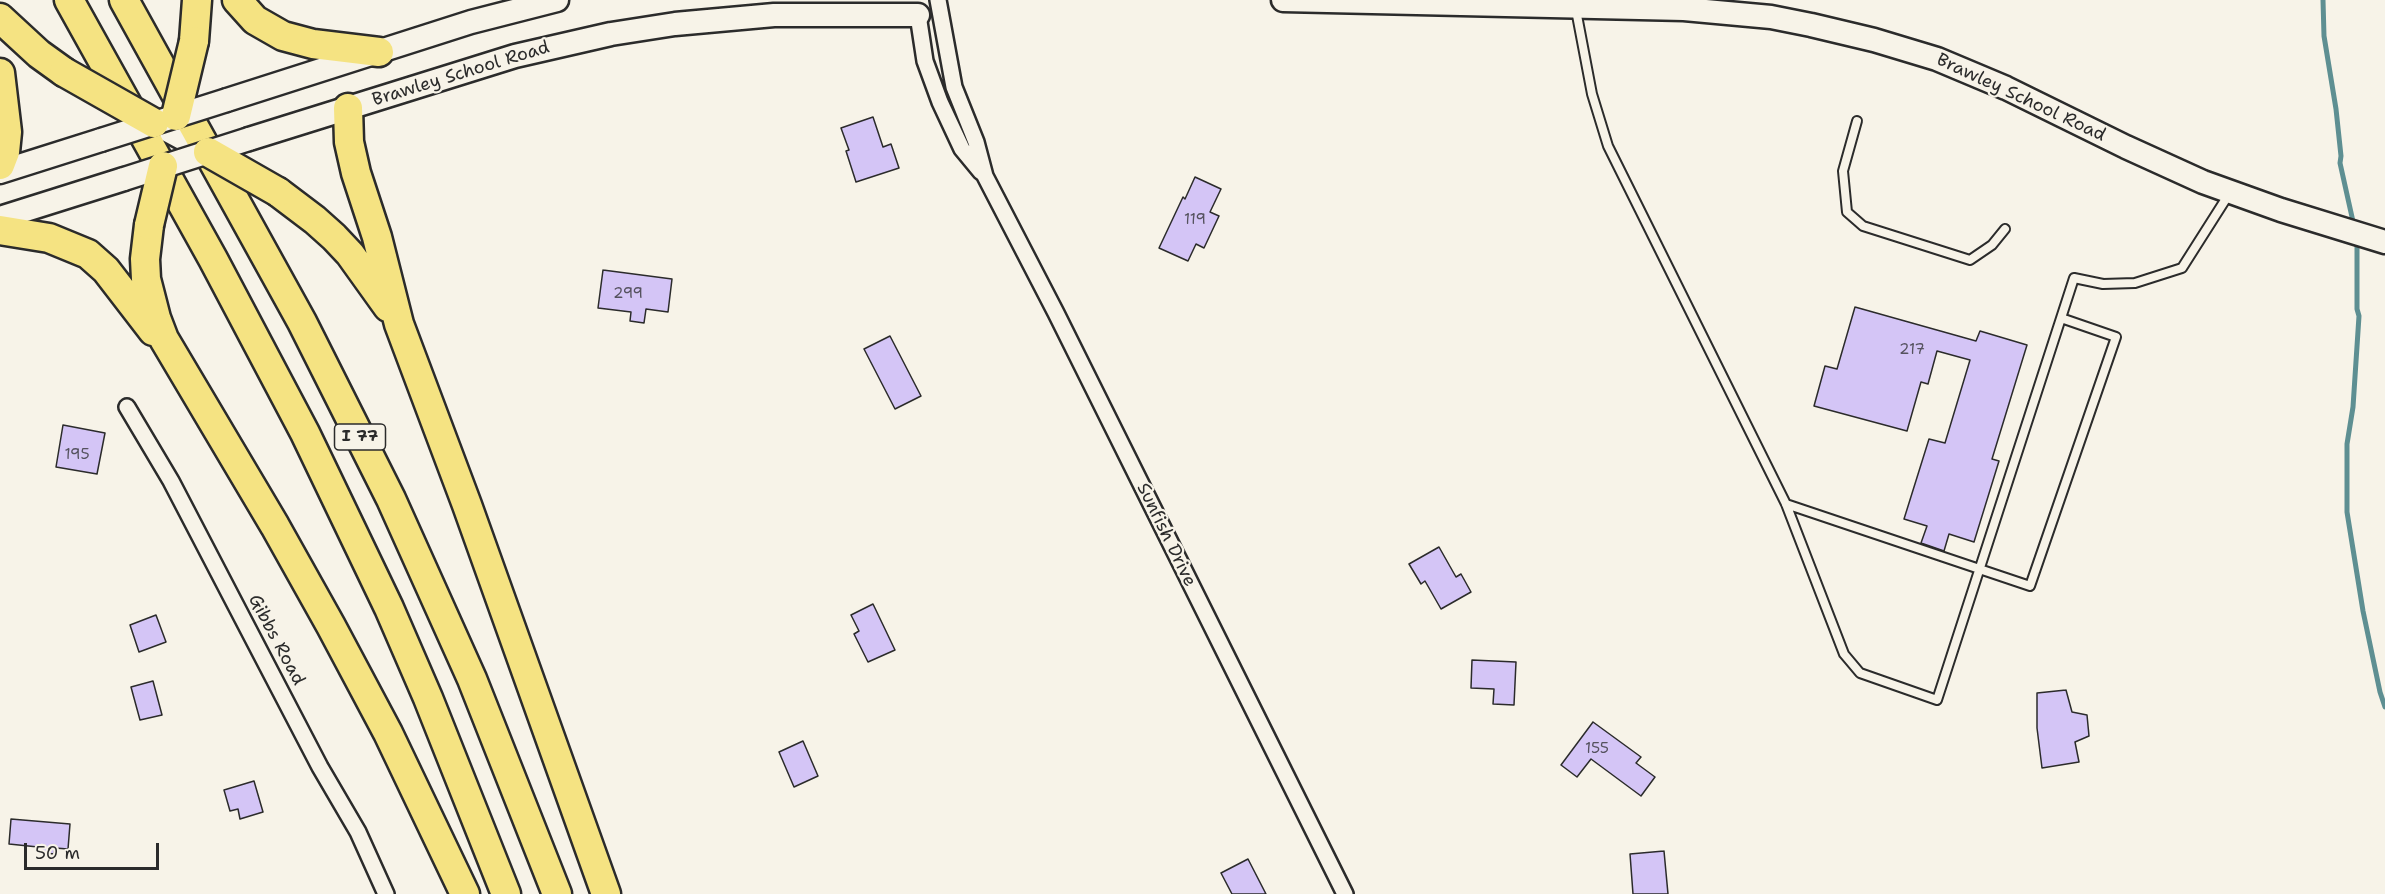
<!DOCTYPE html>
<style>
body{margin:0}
#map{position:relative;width:2385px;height:894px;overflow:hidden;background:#f7f3e8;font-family:"Shantell Sans",sans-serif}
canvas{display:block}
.scale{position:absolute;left:24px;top:843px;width:135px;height:27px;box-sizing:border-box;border:3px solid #2b2b2b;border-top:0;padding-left:8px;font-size:18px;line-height:21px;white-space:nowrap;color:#2b2b2b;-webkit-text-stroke:4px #f7f3e8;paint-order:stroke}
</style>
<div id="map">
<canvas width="2385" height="894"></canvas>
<div class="scale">50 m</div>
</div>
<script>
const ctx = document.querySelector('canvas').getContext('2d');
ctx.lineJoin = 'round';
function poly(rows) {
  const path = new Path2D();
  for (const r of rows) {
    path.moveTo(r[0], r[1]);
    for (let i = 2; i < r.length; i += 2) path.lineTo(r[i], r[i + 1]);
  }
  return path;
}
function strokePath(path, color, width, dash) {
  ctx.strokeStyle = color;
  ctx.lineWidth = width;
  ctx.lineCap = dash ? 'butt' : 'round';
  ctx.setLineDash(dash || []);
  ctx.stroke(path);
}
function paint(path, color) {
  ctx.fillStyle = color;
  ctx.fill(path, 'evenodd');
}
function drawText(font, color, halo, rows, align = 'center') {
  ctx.font = font + ' "Shantell Sans",sans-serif';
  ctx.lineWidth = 4.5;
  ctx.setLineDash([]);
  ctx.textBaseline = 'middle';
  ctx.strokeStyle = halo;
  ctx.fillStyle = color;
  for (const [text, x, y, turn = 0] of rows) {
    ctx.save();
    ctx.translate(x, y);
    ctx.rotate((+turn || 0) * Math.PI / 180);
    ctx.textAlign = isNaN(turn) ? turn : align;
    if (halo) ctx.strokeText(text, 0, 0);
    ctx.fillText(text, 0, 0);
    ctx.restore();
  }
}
strokePath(poly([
 [2323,0,2324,36,2336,109,2341,156,2340,163,2354,226],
 [2357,238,2357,309,2359,316,2353,407,2347,444,2347,512,2363,611,2380,692,2385,707]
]), '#5e8f92', 5);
const building = poly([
 [873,117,883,147,891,144,899,168,856,182,846,151,849,150,841,128,873,117],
 [1195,177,1221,189,1210,212,1219,216,1204,248,1196,244,1188,261,1159,248,1183,197,1185,199,1195,177],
 [603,270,672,279,668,312,646,309,644,323,630,321,631,312,598,308,603,270],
 [1855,307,1976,341,1980,331,2027,345,1992,459,1999,461,1974,542,1949,534,1944,551,1921,543,1927,526,1904,519,1929,439,1945,443,1970,360,1937,351,1928,384,1921,382,1907,431,1814,406,1825,366,1837,369,1855,307],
 [890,336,921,396,895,409,864,349,890,336],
 [63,425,105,433,97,474,56,467,63,425],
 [1439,547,1456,577,1461,574,1471,592,1441,609,1425,581,1421,584,1409,564,1439,547],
 [873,604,895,650,868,662,854,634,859,631,851,615,873,604],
 [156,615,166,642,139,652,130,625,156,615],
 [1472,660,1516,662,1514,705,1493,704,1494,689,1471,688,1472,660],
 [153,681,162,715,140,720,131,687,153,681],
 [2066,690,2072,712,2087,715,2089,736,2075,742,2079,762,2042,768,2037,728,2037,693,2066,690],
 [1593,722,1641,757,1636,763,1655,777,1641,796,1591,759,1577,777,1561,765,1593,722],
 [803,741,818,776,794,787,779,752,803,741],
 [254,781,263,812,240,819,238,809,230,811,224,790,254,781],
 [11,819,70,824,68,849,55,848,54,854,37,852,38,847,9,844,11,819],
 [1664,851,1668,894,1633,894,1630,854,1664,851],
 [1248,859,1266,894,1232,894,1221,873,1248,859]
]);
paint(building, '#d4c5f6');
strokePath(building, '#2b2b2b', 1.5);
const lane = poly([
 [1576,10,1592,94,1608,146,1786,504,1844,654,1860,673,1937,700,2074,278,2103,284,2135,283,2182,268,2229,194],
 [1857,121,1843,171,1847,212,1863,226,1970,260,1992,245,2005,229],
 [1786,504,2030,586,2116,337,2061,318]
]);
const street = poly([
 [938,0,954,87,976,142,985,176,1056,313,1345,894],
 [918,15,925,61,940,102,962,149,981,172],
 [127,407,171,481,320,767,358,832,386,894]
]);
const secondary = poly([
 [1283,0,1684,9,1771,17,1811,25,1874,40,1937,59,2006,88,2126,147,2203,182,2281,210,2385,242],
 [227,100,471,22,557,0],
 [154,123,208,152],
 [249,139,515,56,611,34,675,24,774,15,918,15],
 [0,172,101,140],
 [0,218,124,179]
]);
const highway = poly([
 [69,0,213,259,305,433,389,608,428,698,506,894],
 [124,0,302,322,391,499,472,679,557,894],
 [237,0,255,20,283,36,313,44,379,52],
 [0,18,39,54,64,72],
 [194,41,197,0],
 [0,73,7,132,5,152,0,165],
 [348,108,349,142,356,173,377,237,399,324,467,505,606,894],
 [278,192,315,220,334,237,350,254,388,307],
 [149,225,145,259,146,279,156,318,164,339,275,526,331,626,388,733,465,894],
 [0,230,49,238,88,254,106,270,153,331]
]);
strokePath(lane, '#2b2b2b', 12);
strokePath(street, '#2b2b2b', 20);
strokePath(secondary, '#2b2b2b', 27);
strokePath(highway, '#2b2b2b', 33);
strokePath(lane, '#f7f3e8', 8);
strokePath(street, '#f7f3e8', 15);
strokePath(secondary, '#f7f3e8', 22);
strokePath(highway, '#f5e382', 28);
const secondaryBridge = poly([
 [101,140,227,100],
 [124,179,249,139]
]);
const highwayBridge = poly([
 [64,72,154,123],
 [176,116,194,41],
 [208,152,278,192],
 [149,225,163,166]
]);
strokePath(secondaryBridge, '#2b2b2b', 27, []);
strokePath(highwayBridge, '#2b2b2b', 33, []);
strokePath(secondaryBridge, '#f7f3e8', 22);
strokePath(highwayBridge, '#f5e382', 28);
drawText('15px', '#55525e', null, [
 ["119",1195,220],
 ["299",628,294],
 ["217",1912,350],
 ["195",77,455],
 ["155",1597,749]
]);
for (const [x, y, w] of [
 [360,437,51]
]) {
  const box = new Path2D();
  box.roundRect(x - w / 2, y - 13, w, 26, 4.5);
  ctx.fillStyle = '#f7f3e8';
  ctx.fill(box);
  strokePath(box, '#2b2b2b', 1.5);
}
drawText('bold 16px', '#2b2b2b', null, [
 ["I 77",360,437]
]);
drawText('18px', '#2b2b2b', '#f7f3e8', [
 ["Brawley School Road",461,74,-17],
 ["Brawley School Road",2021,98,25],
 ["Sunfish Drive",1166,535,64],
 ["Gibbs Road",276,640,62]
]);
</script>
